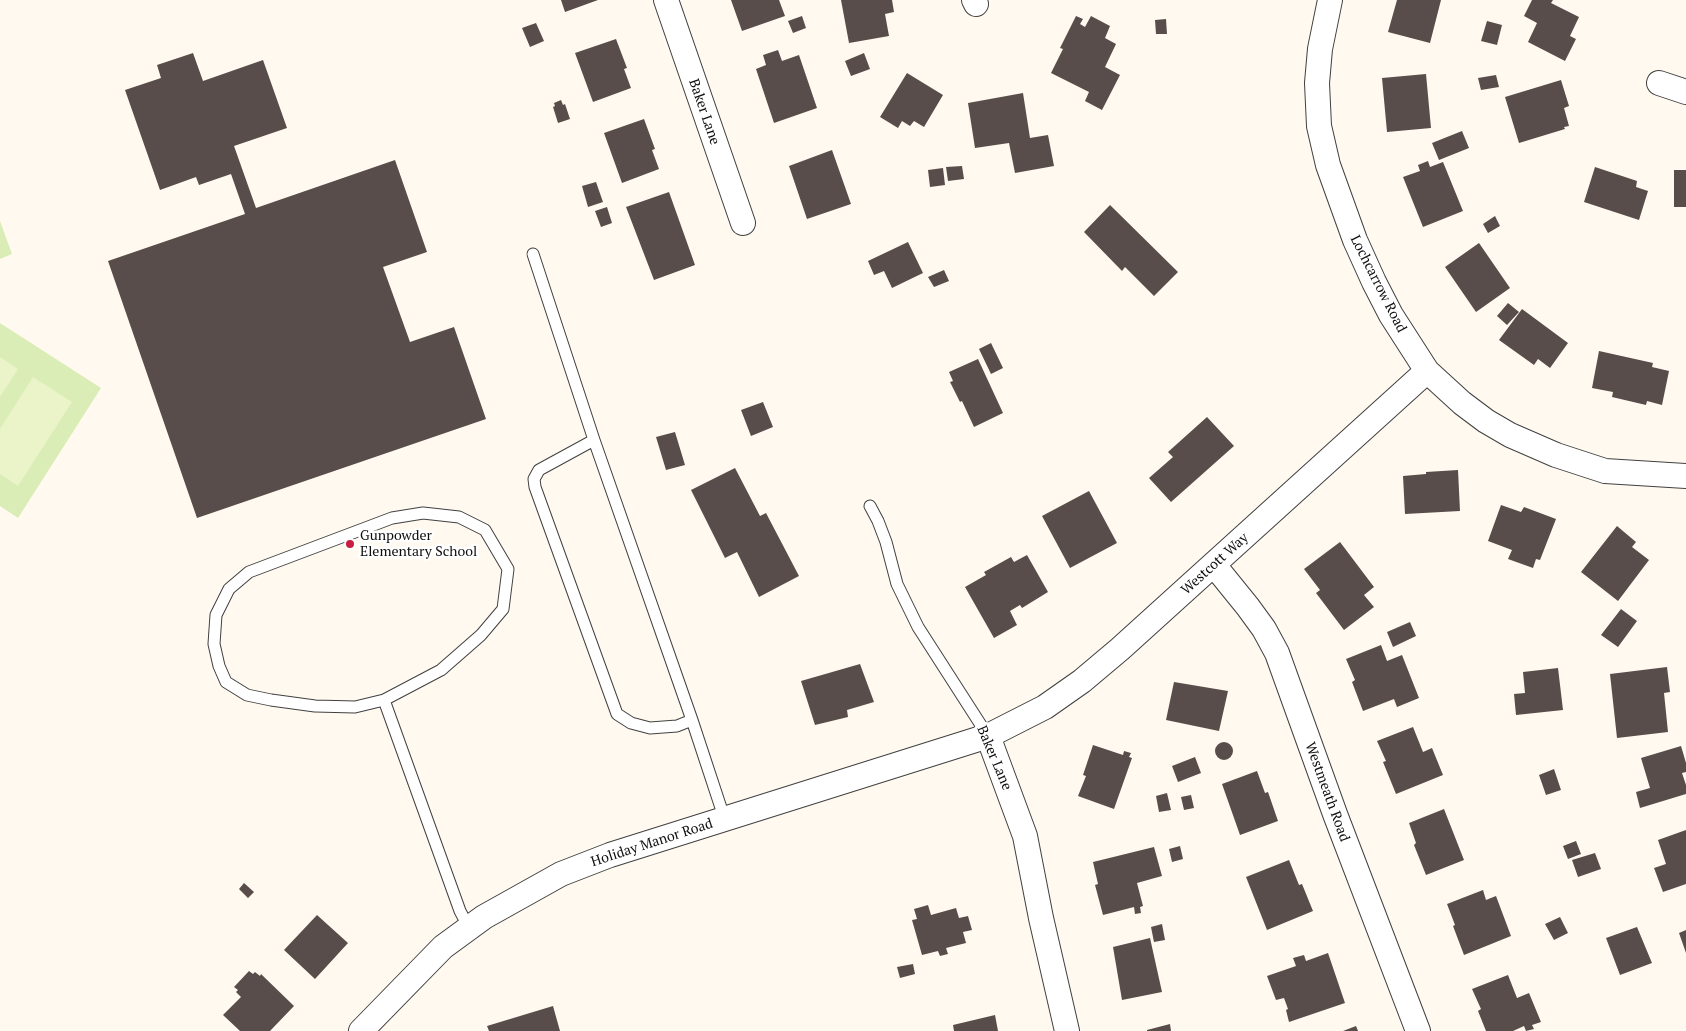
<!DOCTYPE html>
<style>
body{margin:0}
canvas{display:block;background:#fff9ef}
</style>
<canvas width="1686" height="1031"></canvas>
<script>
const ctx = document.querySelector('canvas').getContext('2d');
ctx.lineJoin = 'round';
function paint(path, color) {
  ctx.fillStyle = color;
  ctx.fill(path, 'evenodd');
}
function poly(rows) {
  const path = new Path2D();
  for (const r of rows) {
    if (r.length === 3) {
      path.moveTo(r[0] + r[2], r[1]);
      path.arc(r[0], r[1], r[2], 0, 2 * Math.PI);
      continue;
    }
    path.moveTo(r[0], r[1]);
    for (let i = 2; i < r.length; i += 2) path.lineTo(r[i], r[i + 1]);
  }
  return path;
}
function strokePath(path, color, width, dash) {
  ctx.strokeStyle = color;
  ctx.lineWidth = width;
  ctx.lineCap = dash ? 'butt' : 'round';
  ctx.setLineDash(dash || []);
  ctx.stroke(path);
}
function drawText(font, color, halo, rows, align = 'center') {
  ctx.font = font + ' "PT Serif",serif';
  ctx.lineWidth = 5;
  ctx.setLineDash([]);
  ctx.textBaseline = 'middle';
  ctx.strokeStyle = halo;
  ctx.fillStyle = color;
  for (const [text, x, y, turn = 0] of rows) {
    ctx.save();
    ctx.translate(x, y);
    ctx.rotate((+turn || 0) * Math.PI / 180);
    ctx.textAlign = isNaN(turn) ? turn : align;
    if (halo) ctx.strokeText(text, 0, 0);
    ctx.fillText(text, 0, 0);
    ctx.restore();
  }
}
paint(poly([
 [0,221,12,254,0,259],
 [0,323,101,388,18,518,0,506]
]), '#dbedb6');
paint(poly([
 [0,357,18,369,0,397],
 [33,377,72,402,18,486,0,474,0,429]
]), '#ebf3c8');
paint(poly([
 [561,0,598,0,565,12],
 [731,0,779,0,785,16,742,31],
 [841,0,892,0,894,12,885,14,889,36,849,43],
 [1397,0,1441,0,1430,43,1388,32],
 [1532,0,1553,0,1551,3,1579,17,1570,36,1576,39,1565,61,1528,42,1537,23,1524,16],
 [802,16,806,28,793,33,788,21],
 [1076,16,1083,19,1080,24,1085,27,1091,16,1110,26,1105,38,1116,44,1105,67,1120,75,1102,110,1085,101,1089,92,1051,73,1063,49,1060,48],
 [1166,19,1167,34,1156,34,1155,20],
 [1487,21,1502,25,1497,45,1481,41],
 [536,23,544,41,530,47,522,28],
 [616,39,627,68,624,69,631,88,593,102,575,53],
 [778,50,782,61,799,55,817,108,774,123,756,69,766,65,763,55],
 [193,53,203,81,263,60,287,128,234,146,256,208,395,160,427,252,383,267,410,342,454,327,486,419,197,518,108,261,245,214,231,174,199,185,196,177,160,190,125,90,161,78,157,65],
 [864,53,870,69,851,76,845,61],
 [907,73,943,95,924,127,914,121,910,126,902,121,898,128,880,117],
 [1426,74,1431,128,1387,132,1382,78],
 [1496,75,1499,87,1481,90,1478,78],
 [1561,80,1569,106,1564,108,1569,126,1564,127,1565,129,1519,143,1505,97],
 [1023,93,1030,138,1048,135,1054,166,1015,173,1009,143,975,148,968,103],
 [561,100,563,105,565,104,570,119,558,123,553,107,555,106,554,103],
 [644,119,655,149,652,150,659,169,622,183,604,133],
 [1462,131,1469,148,1439,160,1432,143],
 [832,150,851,204,807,219,789,166],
 [1428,161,1430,167,1443,162,1463,211,1423,227,1403,177,1420,171,1418,165],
 [962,166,964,179,948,181,946,167],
 [1595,167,1637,181,1636,187,1648,191,1639,220,1584,202],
 [943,168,945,185,930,187,928,170],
 [1674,170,1686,170,1686,207,1674,207],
 [596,182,603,202,588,207,582,186],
 [669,192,695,265,654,280,626,207],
 [1110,205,1178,272,1154,296,1125,267,1122,271,1084,232],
 [607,207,612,223,601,227,595,211],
 [1495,216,1500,226,1488,233,1483,224],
 [908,242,923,273,892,288,884,271,874,275,868,261],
 [1479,243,1510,288,1476,312,1445,267],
 [944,270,949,281,934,287,928,277],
 [1508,303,1519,312,1507,325,1497,316],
 [1522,309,1568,343,1550,368,1538,359,1534,365,1499,340],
 [991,343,1003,368,991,374,979,349],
 [1599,351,1653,363,1652,367,1669,371,1662,405,1647,401,1646,405,1612,397,1613,392,1592,388],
 [978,359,1003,413,974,427,962,401,960,402,950,382,953,381,949,372],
 [763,402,773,427,751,436,741,410],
 [1207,417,1234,446,1171,502,1149,478,1173,457,1168,452],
 [675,432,685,465,666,470,656,437],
 [735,468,760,516,766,513,799,576,759,597,737,552,725,558,691,490],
 [1458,470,1460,511,1405,514,1403,476,1426,474,1426,472],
 [1089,491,1117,543,1070,568,1042,516],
 [1501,505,1521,512,1524,507,1556,519,1540,560,1536,559,1533,568,1508,559,1512,550,1488,541],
 [1617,526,1636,542,1632,547,1649,560,1618,601,1581,572],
 [1340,542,1374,587,1364,595,1374,607,1344,630,1316,593,1320,590,1304,569],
 [1027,555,1048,592,1022,608,1020,605,1010,611,1017,625,994,638,965,587,986,575,984,572,1011,557,1014,562],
 [1621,609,1637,621,1618,647,1601,635],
 [1410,622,1416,636,1393,647,1387,632],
 [1381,645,1387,661,1402,655,1419,698,1397,707,1394,699,1363,711,1352,682,1355,680,1346,659],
 [860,664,874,702,847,710,848,717,815,725,801,681],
 [1667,667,1670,692,1664,693,1668,732,1617,738,1610,674],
 [1558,668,1563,710,1516,715,1514,694,1525,693,1523,672],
 [1174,682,1228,691,1219,731,1166,720],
 [1413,727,1423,752,1432,748,1443,775,1396,794,1383,762,1386,761,1377,741],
 [1224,751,9],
 [1093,745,1123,755,1124,751,1131,753,1129,757,1132,758,1114,809,1078,796,1086,776,1083,775],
 [1681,746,1686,763,1686,772,1682,773,1686,785,1686,794,1640,808,1636,792,1650,788,1641,758],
 [1195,757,1201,773,1178,782,1172,766],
 [1554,769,1561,790,1546,795,1539,775],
 [1257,771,1265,793,1268,792,1278,821,1240,835,1222,784],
 [1167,793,1171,810,1159,812,1156,796],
 [1191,795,1194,808,1184,810,1181,797],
 [1444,809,1464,860,1426,875,1414,845,1416,843,1409,823],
 [1686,830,1686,884,1663,892,1654,868,1666,864,1658,840],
 [1576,841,1581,854,1568,859,1563,846],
 [1180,846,1183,859,1172,862,1169,849],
 [1154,847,1162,876,1137,883,1143,906,1140,907,1141,913,1135,914,1134,907,1103,915,1095,885,1098,884,1093,862],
 [1595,853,1601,869,1578,877,1572,860],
 [1289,860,1299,885,1302,884,1313,911,1267,930,1246,877],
 [244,883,254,892,248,898,239,889],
 [1483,890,1486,900,1496,896,1511,936,1464,955,1453,926,1455,925,1447,904],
 [928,905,931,915,956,908,959,918,968,916,972,930,963,932,966,943,946,948,948,954,940,956,938,951,922,955,912,920,917,919,914,909],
 [317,915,348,943,315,979,284,950],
 [1560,917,1568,933,1554,940,1545,924],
 [1162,924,1165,940,1154,942,1151,927],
 [1637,927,1652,963,1620,975,1606,938],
 [1686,930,1686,953,1679,933],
 [1150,938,1162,992,1122,1000,1113,947],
 [1328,953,1345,1003,1289,1022,1286,1010,1288,1009,1284,998,1276,1000,1267,976,1296,966,1293,958,1304,955,1306,961],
 [913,964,915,974,900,978,897,967],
 [249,971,253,974,255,972,260,976,261,974,294,1006,270,1031,240,1031,223,1015,241,997,236,992,238,990,234,987],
 [1508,975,1517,998,1529,993,1541,1022,1532,1025,1534,1029,1526,1031,1524,1026,1513,1031,1486,1031,1478,1011,1481,1009,1472,989],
 [553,1006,560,1031,489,1031,487,1026],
 [995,1015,998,1031,954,1031,953,1025],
 [1170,1024,1171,1031,1147,1031,1147,1030],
 [1356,1026,1358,1031,1343,1031]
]), '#584d4a');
const service = poly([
 [533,254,594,440,692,720,725,820],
 [594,440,539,470,534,479,535,487,617,714,631,723,650,728,677,726,692,720],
 [870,506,878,521,886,542,897,584,918,627,988,736],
 [423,513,459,517,485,530,508,569,503,609,481,635,441,670,384,700,355,707,315,706,271,700,247,695,226,682,219,666,214,644,216,615,229,589,249,572,392,518,423,513],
 [384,700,460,911,469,928]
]);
const minor = poly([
 [666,0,743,223],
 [974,0,976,4],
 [1330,0,1320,49,1317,83,1319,126,1328,165,1355,240,1374,282,1391,315,1427,371,1462,403,1486,421,1510,435,1556,455,1605,471,1686,476],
 [1659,83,1686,92],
 [1214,565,1248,607,1264,629,1277,653,1335,814,1418,1031],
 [988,736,1025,836,1041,918,1067,1031],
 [361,1031,443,947,484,917,561,874,610,855,988,736,1045,707,1082,681,1120,649,1427,371]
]);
strokePath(service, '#414141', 13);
strokePath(minor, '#414141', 26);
strokePath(service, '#fff', 11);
strokePath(minor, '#fff', 24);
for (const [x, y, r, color] of [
 [350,544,5,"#c81c41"]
]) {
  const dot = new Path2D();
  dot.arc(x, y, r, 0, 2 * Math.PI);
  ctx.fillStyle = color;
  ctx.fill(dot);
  strokePath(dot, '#fff', 2);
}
drawText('14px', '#0e0e0e', '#fff', [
 ["Baker Lane",704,112,71],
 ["Lochcarrow Road",1378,284,63],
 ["Westcott Way",1215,564,-42],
 ["Baker Lane",994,758,67],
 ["Westmeath Road",1327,792,70],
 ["Holiday Manor Road",652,843,-18]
]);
drawText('14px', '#0e0e0e', '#fff', [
 ["Gunpowder",360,536],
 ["Elementary School",360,552]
], 'left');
</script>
